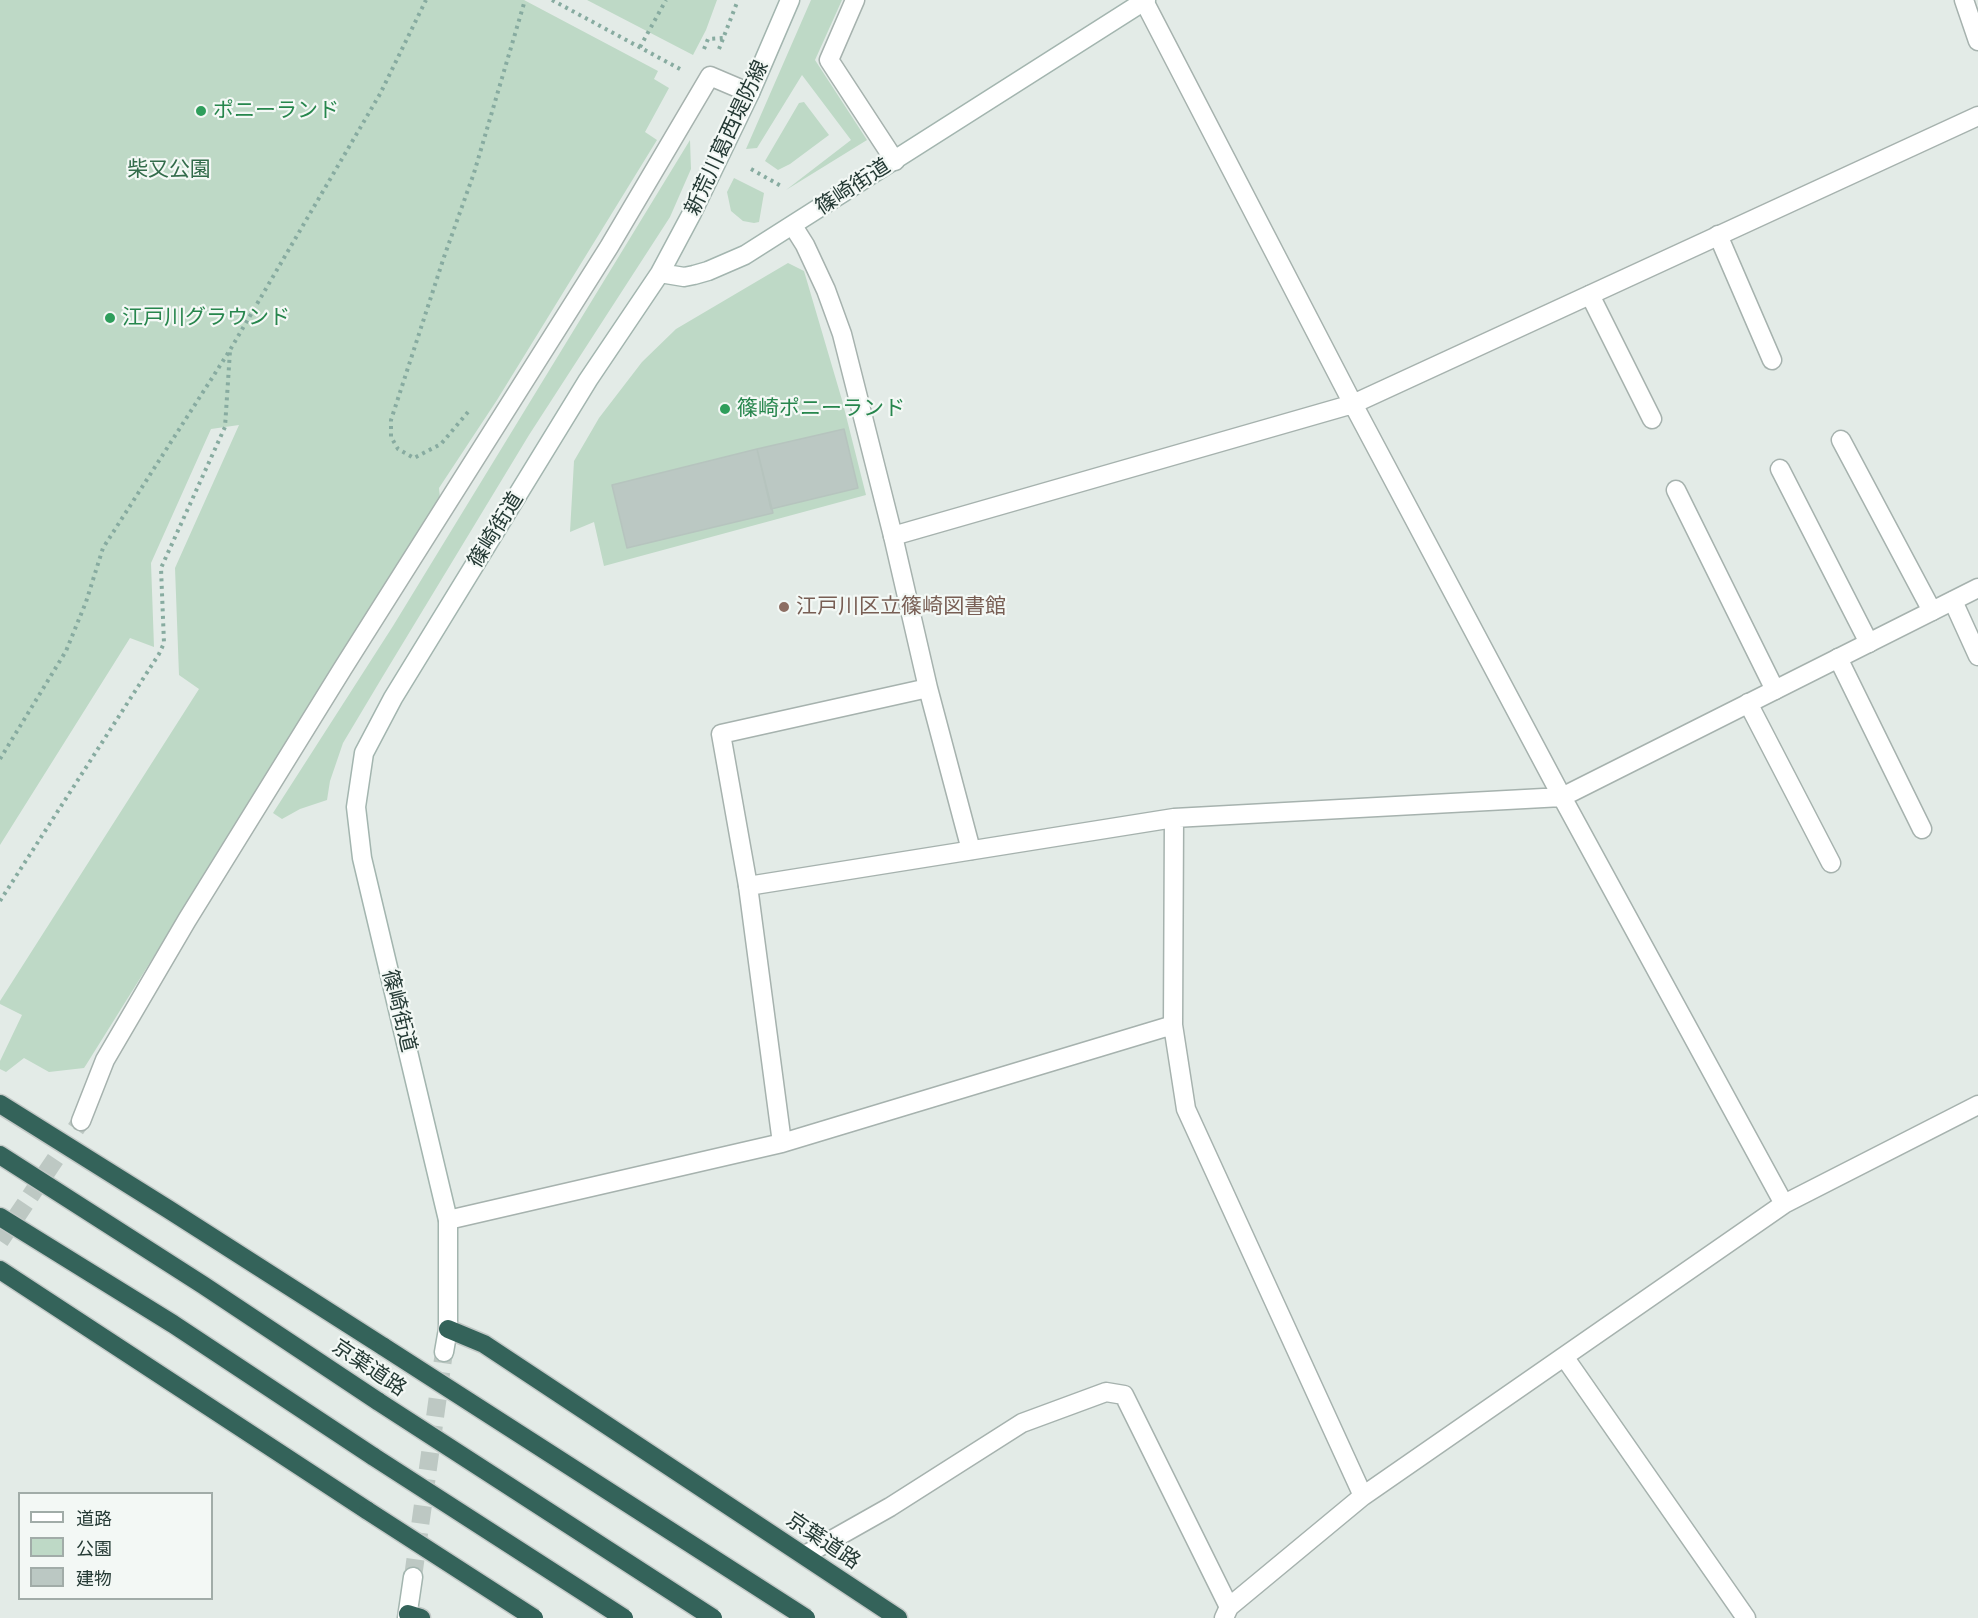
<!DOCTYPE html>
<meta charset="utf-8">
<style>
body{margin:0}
#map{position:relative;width:1978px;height:1618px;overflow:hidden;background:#e3ebe7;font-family:Cabin,"Noto Sans JP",sans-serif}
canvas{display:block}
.legend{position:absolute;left:18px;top:1492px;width:195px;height:108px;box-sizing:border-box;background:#f3f8f5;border:2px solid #a1aca8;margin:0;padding:8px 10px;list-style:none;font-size:18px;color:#253a35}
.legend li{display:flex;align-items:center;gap:12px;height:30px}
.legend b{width:30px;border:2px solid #a1aca8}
</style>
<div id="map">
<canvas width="1978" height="1618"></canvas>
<ul class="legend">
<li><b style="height:8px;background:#fff"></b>道路</li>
<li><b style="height:16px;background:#bed9c6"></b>公園</li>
<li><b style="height:16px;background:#bbc8c3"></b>建物</li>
</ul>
</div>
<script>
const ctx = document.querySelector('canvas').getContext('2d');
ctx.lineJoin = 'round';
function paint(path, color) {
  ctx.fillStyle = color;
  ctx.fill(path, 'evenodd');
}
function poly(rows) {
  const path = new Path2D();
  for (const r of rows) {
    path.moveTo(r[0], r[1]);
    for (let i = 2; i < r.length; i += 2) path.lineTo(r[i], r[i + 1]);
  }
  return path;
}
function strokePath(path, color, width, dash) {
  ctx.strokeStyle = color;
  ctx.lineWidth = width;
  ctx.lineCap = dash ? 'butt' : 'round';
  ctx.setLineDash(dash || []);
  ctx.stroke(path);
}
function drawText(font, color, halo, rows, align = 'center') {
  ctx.font = font + ' Cabin,"Noto Sans JP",sans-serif';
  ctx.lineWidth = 4.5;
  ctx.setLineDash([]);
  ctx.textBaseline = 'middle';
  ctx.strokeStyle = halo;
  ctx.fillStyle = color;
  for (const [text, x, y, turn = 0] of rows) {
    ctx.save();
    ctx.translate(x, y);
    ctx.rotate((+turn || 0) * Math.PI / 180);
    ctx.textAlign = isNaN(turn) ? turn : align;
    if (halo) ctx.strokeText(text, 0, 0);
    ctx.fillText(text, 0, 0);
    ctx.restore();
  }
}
paint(poly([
 [0,0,524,0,658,71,654,79,669,88,645,132,657,140,497,400,439,488,440,498,86,1065,84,1068,49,1072,24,1058,6,1072,0,1069,0,1061,22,1015,0,1004,0,1001,199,689,179,675,175,568,239,425,211,429,151,563,154,647,130,638,0,845],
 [587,0,717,0,706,30,693,55],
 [811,0,842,0,815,60,867,140,786,190,851,140,802,75,757,148,746,149],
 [804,102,829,135,790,164,778,170,765,161,799,103],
 [690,140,691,169,670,217,529,435,383,676,343,743,330,781,327,800,300,809,282,819,273,813,393,626],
 [734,178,764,193,759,222,754,223,743,221,731,211,727,192],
 [788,263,804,271,842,400,866,495,604,566,594,522,570,532,574,461,599,418,642,362,676,329]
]), '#bed9c6');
const building = poly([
 [844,429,858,488,771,509,757,449,844,429],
 [757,449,773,513,627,548,612,485,757,449]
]);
paint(building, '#bbc8c3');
strokePath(building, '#b6c4be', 1.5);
strokePath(poly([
 [0,1241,81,1121]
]), '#bdc8c3', 18, [18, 9]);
strokePath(poly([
 [413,1577,444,1352]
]), '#bdc8c3', 18, [18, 9]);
const lane = poly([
 [1718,235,1772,360],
 [1590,295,1652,419],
 [1841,440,1932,611],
 [1780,469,1869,643],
 [1676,490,1775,690],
 [1953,601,1978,656],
 [1838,658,1922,829],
 [928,688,971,850],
 [1748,703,1831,863],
 [748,886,721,734,928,688,893,536,842,334,826,290,805,245,793,226],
 [805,1555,890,1507,1022,1423,1106,1392,1124,1395,1229,1607]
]);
const street = poly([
 [855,0,829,60,895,161],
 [1964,0,1978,41],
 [1144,1,1353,404,1562,797,1784,1204],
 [893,536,1353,404,1978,116],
 [1174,818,1173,1025,1186,1109,1363,1496],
 [81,1121,105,1060,187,920,343,668,609,247,710,76,750,93],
 [782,1143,748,886,1174,818,1562,797,1978,588],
 [448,1220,782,1143,1173,1025],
 [1565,1358,1746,1618],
 [1224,1618,1229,1607,1363,1496,1784,1204,1978,1105]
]);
const secondary = poly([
 [660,273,684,277,694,275,708,271,745,255,1146,0],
 [444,1352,448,1329,448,1220,362,858,356,807,364,753,393,698,588,380,660,273,692,213,750,93,790,0],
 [407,1618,413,1577]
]);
const highway = poly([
 [0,1104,168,1209,384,1347],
 [0,1155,203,1285,379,1402],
 [0,1217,173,1324,374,1457],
 [0,1270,368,1511],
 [448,1329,484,1344,898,1618],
 [408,1614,421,1618]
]);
strokePath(lane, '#a6b2ae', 21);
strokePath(street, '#a6b2ae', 21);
strokePath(secondary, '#a3b5af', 21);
strokePath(highway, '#c2c8c6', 21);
strokePath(poly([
 [552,0,680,69],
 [640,47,666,0],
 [704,49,708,39,723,38],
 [719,49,738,0],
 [751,169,781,186],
 [468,412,441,444,414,458,398,449,391,437,391,420,444,257,474,173,525,0],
 [0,759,66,651,86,602,103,548,230,350,380,94,426,0],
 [0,901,159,654,164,643,161,568,225,427,230,351]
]), '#87aba0', 4, [3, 4.5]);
strokePath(lane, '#fff', 18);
strokePath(street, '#fff', 18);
strokePath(secondary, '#fff', 18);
strokePath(highway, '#34635a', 18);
const highwayBridge = poly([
 [384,1347,806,1618],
 [379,1402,713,1618],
 [374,1457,624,1618],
 [368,1511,534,1618]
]);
strokePath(highwayBridge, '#c2c8c6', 21, []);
strokePath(highwayBridge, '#34635a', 18);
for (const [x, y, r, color] of [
 [201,111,6,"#2e9e5b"],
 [110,318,6,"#2e9e5b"],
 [725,409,6,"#2e9e5b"],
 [784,607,6,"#8d6e63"]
]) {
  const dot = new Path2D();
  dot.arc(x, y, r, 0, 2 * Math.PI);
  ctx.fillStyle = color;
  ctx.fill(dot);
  strokePath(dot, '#f3f8f5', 2);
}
drawText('21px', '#27864d', '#f3f8f5', [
 ["ポニーランド",213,111],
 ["江戸川グラウンド",122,318],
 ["篠崎ポニーランド",737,409]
], 'left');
drawText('21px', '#253a35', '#f3f8f5', [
 ["新荒川葛西堤防線",727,138,-65],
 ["篠崎街道",853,187,-33],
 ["篠崎街道",496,530,-58],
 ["篠崎街道",399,1011,76],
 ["京葉道路",369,1368,34],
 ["京葉道路",823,1541,34]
]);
drawText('21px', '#336c4b', '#f3f8f5', [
 ["柴又公園",169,170]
]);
drawText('21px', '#785e54', '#f3f8f5', [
 ["江戸川区立篠崎図書館",796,607]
], 'left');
</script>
